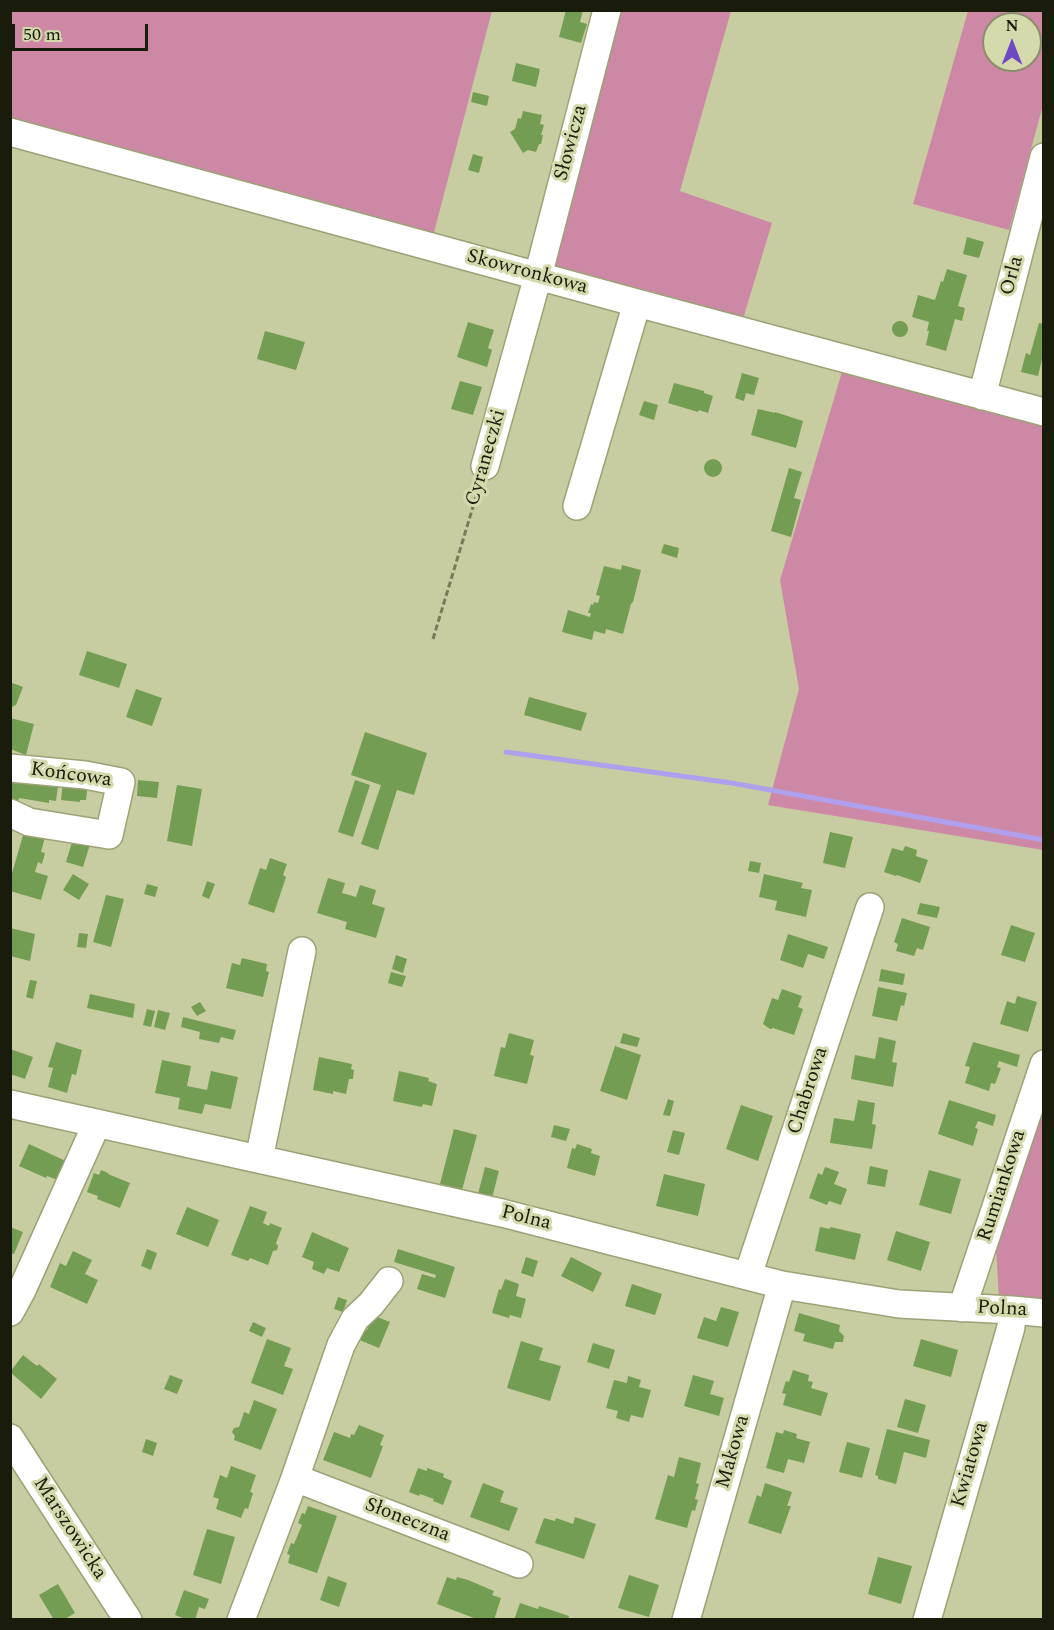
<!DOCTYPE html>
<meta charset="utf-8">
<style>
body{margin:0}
#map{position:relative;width:1054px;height:1630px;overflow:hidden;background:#c8cda1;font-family:Spectral,serif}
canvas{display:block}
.frame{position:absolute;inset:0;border:12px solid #1a1c0b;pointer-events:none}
.north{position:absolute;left:982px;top:12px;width:60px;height:60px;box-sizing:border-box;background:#d5daad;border:2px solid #8a8e6c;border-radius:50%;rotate:0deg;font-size:16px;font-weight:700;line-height:24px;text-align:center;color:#1a1c0b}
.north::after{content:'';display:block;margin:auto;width:21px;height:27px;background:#6e49c2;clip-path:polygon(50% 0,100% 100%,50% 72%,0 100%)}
.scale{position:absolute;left:12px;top:24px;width:136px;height:27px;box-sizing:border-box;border:3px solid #1a1c0b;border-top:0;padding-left:8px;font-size:18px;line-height:21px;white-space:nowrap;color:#1a1c0b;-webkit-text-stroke:4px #d5daad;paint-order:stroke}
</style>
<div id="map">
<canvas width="1054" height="1630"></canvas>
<div class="frame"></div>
<div class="north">N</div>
<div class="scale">50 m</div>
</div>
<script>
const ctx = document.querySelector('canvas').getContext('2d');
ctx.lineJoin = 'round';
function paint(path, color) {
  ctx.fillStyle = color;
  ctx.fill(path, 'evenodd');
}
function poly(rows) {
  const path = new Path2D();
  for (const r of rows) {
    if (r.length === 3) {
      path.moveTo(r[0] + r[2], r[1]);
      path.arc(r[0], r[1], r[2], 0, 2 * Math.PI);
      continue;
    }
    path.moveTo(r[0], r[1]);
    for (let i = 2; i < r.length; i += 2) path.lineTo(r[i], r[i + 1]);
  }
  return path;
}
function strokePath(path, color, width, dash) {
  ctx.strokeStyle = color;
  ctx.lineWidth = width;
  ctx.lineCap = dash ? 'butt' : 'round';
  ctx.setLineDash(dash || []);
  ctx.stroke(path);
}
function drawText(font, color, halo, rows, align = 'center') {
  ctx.font = font + ' Spectral,serif';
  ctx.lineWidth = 6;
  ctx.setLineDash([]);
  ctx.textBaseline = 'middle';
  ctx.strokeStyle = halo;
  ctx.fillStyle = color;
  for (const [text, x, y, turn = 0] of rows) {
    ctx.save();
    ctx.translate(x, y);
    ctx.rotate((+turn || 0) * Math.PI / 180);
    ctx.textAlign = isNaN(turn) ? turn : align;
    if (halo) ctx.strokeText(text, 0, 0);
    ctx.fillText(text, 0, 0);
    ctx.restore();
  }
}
paint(poly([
 [10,11,492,11,433,236,11,119],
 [621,11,731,11,680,191,772,223,742,322,553,265,564,217,603,81],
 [968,11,1043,11,1043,105,1009,230,913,204],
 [994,24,1030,24,1030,60,994,60],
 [844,365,1043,422,1043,850,768,805,799,689,780,580],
 [1043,1095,1043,1304,999,1298,996,1248]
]), '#cc88a5');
strokePath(poly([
 [506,752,732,783,1044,840]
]), '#af9fed', 5);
paint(poly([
 [566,10,583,10,580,22,587,24,581,43,559,37],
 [516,63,540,69,536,87,512,81],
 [473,92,489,96,487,106,471,102],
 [523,111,542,115,540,124,544,125,541,135,543,135,541,144,539,144,536,152,528,150,523,153,510,132,515,129,518,118,521,119],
 [473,154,483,157,479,173,468,170],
 [967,237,984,242,979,258,963,254],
 [947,269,967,275,958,306,965,308,962,321,955,319,946,351,926,345,929,331,927,331,929,322,912,317,918,295,935,300,941,281,943,282],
 [900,329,8],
 [468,322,494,330,488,348,492,350,487,367,457,357],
 [1039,323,1044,324,1044,360,1042,359,1038,376,1021,372,1026,353,1030,355],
 [265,331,305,342,296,370,257,359],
 [742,373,759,378,754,395,746,393,744,401,735,398],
 [460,381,482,387,473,415,451,409],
 [674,383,704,391,704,393,713,396,708,413,699,410,698,412,668,403],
 [644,401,658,405,654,420,639,415],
 [758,409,775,413,775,412,803,421,796,448,751,435],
 [713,468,9],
 [789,468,802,472,794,498,801,500,791,537,771,531],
 [664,544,679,548,677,558,661,553],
 [622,565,641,570,633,602,631,604,623,634,606,629,605,634,594,631,592,640,562,632,568,610,590,617,591,613,588,613,591,604,593,605,594,602,598,603,600,596,596,595,604,566,621,570],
 [87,651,127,664,119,688,79,675],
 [10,682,23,687,16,705,12,707,10,706],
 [136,689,162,698,152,726,126,717],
 [529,697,587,713,581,731,524,715],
 [10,718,34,724,26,755,10,749],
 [365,732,427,753,414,795,397,790,378,850,361,844,381,785,351,775],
 [10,775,58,786,56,801,49,800,49,803,19,798,18,803,10,802],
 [138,780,159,782,157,798,137,796],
 [355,780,370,785,353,837,338,832],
 [63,781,88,783,86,800,80,800,80,802,61,800],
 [177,785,202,789,192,846,167,841],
 [24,832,45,837,41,852,45,853,42,864,38,862,35,872,48,876,41,900,10,891,10,880],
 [75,832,92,838,83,867,66,862],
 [830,832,853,837,845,868,823,863],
 [905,846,917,850,916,856,928,860,920,883,897,875,896,876,884,872,892,848,903,851],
 [270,858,287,864,283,875,286,877,274,913,248,904,260,868,266,870],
 [750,861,761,863,759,873,748,871],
 [73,874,89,884,79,900,63,890],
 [764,874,803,883,801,888,812,890,806,917,775,910,777,901,759,897],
 [328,878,345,883,342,893,356,897,360,885,376,890,372,904,385,908,376,938,345,929,347,922,317,913],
 [207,881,215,884,209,899,202,896],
 [147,884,158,887,155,897,144,894],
 [106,895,124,899,111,947,93,942],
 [920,903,940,907,937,918,917,914],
 [902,918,930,927,923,950,917,948,914,956,896,951,898,944,894,942],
 [1011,925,1035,933,1025,962,1001,955],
 [10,928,35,934,30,961,10,956],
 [79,933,88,934,86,948,77,947],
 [788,934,828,947,824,959,808,954,803,968,780,960],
 [396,955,407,959,403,973,392,969],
 [242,958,267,964,266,971,269,972,263,997,226,988,232,963,240,965],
 [881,969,905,974,903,985,879,981],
 [391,972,406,976,402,987,388,983],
 [30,980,37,981,33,999,26,997],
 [878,987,907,993,904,1006,901,1005,897,1021,872,1016],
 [782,989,802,996,798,1007,803,1009,794,1035,773,1028,770,1029,763,1024,772,998,778,1000],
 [90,994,135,1004,133,1018,87,1008],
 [1017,996,1037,1002,1028,1032,1000,1024,1007,1001,1015,1004],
 [200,1002,206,1011,197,1016,191,1007],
 [147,1009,155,1011,151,1027,143,1025],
 [158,1010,170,1013,165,1030,154,1027],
 [183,1017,236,1030,233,1040,221,1037,219,1043,199,1039,200,1032,181,1027],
 [509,1033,534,1040,530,1055,534,1056,527,1084,494,1076,501,1047,505,1048],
 [623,1033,640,1038,637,1047,620,1043],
 [879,1037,896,1041,892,1062,897,1063,893,1087,851,1079,855,1055,875,1059],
 [56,1042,82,1050,76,1075,72,1074,67,1093,48,1087,53,1068,48,1067],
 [973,1042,1020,1055,1017,1067,999,1061,997,1067,1001,1068,995,1084,991,1083,989,1091,965,1083,970,1067,965,1066],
 [615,1046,641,1055,627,1100,600,1091],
 [10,1049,33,1057,25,1079,10,1074],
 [319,1057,352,1064,351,1069,354,1070,353,1079,349,1079,346,1094,333,1091,333,1094,313,1090],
 [162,1060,191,1066,187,1086,207,1090,211,1071,238,1077,231,1109,205,1104,202,1114,178,1109,180,1098,155,1093],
 [399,1071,429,1078,428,1081,437,1084,432,1106,423,1104,422,1107,393,1101],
 [668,1099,674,1101,670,1116,663,1115],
 [858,1100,875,1103,872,1124,876,1125,872,1149,830,1143,834,1118,854,1121],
 [949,1100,996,1115,993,1126,978,1121,975,1128,978,1129,973,1146,938,1134],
 [741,1105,773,1116,758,1161,726,1149],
 [554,1125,570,1129,566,1141,551,1137],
 [454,1129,477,1135,462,1190,440,1184],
 [673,1130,685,1133,679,1155,667,1152],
 [29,1144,68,1162,60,1181,47,1176,46,1178,19,1166],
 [577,1144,592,1149,591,1153,600,1156,595,1176,567,1168,572,1148,575,1149],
 [870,1166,888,1170,885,1187,867,1184],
 [485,1167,499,1171,492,1198,478,1194],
 [825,1167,839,1172,834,1184,847,1189,841,1205,829,1201,827,1205,809,1198,818,1173,822,1175],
 [101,1170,108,1173,108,1174,130,1183,120,1208,97,1199,98,1196,87,1192,94,1173,99,1175],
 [929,1170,961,1179,951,1214,919,1205],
 [664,1174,705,1184,698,1216,656,1206],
 [250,1206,267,1212,263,1223,269,1226,270,1223,282,1228,276,1243,278,1246,277,1250,273,1251,268,1265,250,1258,248,1261,231,1255],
 [187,1207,219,1220,208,1247,176,1234],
 [10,1227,23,1232,14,1254,10,1253],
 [820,1227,830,1229,830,1227,861,1234,855,1260,815,1251],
 [896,1231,930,1242,921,1271,887,1260],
 [312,1232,349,1248,339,1272,327,1268,324,1274,312,1269,314,1262,302,1257],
 [147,1249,157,1253,151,1270,141,1266],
 [398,1249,455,1267,445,1298,417,1289,422,1274,435,1278,436,1275,394,1262],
 [73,1251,92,1260,85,1274,98,1280,87,1304,50,1287,60,1263,66,1266],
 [526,1257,538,1261,533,1277,521,1273],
 [571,1257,602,1273,593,1292,561,1276],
 [505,1279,519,1284,516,1296,526,1299,521,1318,510,1315,509,1318,492,1313,499,1289,501,1290],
 [632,1284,662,1294,655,1315,625,1306],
 [338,1297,347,1300,343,1312,334,1309],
 [721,1307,739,1312,728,1347,697,1338,704,1317,716,1321],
 [367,1313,390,1322,379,1348,352,1337,357,1325,367,1330,370,1323],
 [799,1313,840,1325,839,1331,844,1336,843,1342,835,1342,833,1349,803,1341,805,1334,794,1331],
 [253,1322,266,1328,262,1337,249,1331],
 [267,1339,291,1348,284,1366,293,1369,283,1395,251,1383],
 [921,1339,958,1350,951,1377,913,1366],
 [521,1341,543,1348,539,1360,561,1366,550,1401,507,1388],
 [593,1343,615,1350,609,1369,587,1362],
 [23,1355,37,1366,39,1364,57,1379,41,1399,10,1372],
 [793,1370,809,1375,808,1381,813,1382,811,1388,828,1393,821,1416,783,1405,786,1394,782,1393,786,1381,789,1382],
 [170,1375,183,1380,177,1394,164,1389],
 [693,1375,714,1381,710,1394,724,1398,719,1416,684,1406],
 [628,1376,641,1380,639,1387,651,1390,643,1418,631,1415,629,1422,616,1418,618,1411,606,1408,614,1380,627,1383],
 [905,1399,926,1405,918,1433,897,1427],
 [254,1400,277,1409,261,1450,234,1440,235,1436,232,1432,234,1428,239,1427,244,1412,249,1414],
 [359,1425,384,1435,380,1445,383,1446,371,1478,323,1460,334,1432,350,1438,351,1434,354,1435],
 [887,1429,930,1440,926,1458,904,1452,896,1484,878,1479,878,1476,875,1475],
 [784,1430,797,1434,796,1438,810,1442,804,1463,788,1459,784,1473,766,1468,776,1432,783,1434],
 [146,1439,157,1443,153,1456,142,1452],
 [847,1442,870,1448,862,1478,839,1472],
 [679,1457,701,1463,696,1483,699,1484,695,1499,698,1500,695,1511,692,1510,687,1528,655,1519,668,1475,674,1477],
 [231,1466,256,1475,250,1492,253,1493,248,1509,245,1508,241,1518,216,1509,219,1499,213,1497,220,1475,227,1478],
 [418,1468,427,1471,427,1468,444,1474,443,1477,452,1481,443,1505,433,1501,434,1499,420,1494,419,1496,409,1492],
 [483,1483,504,1491,500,1502,518,1508,509,1531,470,1517],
 [765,1483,792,1492,787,1506,791,1506,781,1534,748,1523,757,1495,761,1497],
 [308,1506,337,1516,317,1573,288,1563,290,1555,287,1554,291,1543,294,1544,302,1525,298,1523,302,1513,305,1514],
 [575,1517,596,1524,584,1559,535,1543,544,1518,555,1521,556,1518,573,1524],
 [207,1529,235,1537,221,1584,193,1575],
 [878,1557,912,1566,901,1604,868,1594],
 [629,1575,659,1585,649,1617,618,1608],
 [328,1576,347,1583,339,1607,320,1600],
 [447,1577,456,1580,457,1577,468,1580,494,1591,492,1595,501,1598,494,1620,479,1620,437,1604],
 [58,1584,75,1613,63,1620,54,1620,39,1595],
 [184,1590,209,1599,205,1609,199,1607,195,1620,188,1620,175,1615],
 [520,1603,538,1609,539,1606,569,1616,568,1620,514,1620]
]), '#739d53');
const minor = poly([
 [10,132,637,303,1044,412],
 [982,396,1044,157],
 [485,466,538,276,607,10],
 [577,506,637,303],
 [10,768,85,775,121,782,109,835,29,822,10,813],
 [10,1104,502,1213,782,1285,899,1304,1012,1310,1044,1313],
 [259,1159,302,951],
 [748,1275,870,907],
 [962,1308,1044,1064],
 [10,1312,22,1290,97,1123],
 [10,1438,128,1620],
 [295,1478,519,1564],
 [241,1620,295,1478,341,1345,355,1319,371,1304,389,1281],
 [686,1620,782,1285],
 [927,1620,1011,1327,1012,1310]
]);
strokePath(minor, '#9ca176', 30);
strokePath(poly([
 [433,639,479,487]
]), '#777a5b', 3, [6, 3]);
strokePath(minor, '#fff', 27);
drawText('20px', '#1a1c0b', '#d5daad', [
 ["Słowicza",572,143,-75],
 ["Skowronkowa",527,273,15],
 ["Orla",1013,276,-75],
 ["Cyraneczki",487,458,-74],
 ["Końcowa",71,776,8],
 ["Chabrowa",809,1091,-72],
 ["Rumiankowa",1003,1186,-72],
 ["Polna",526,1219,14],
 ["Polna",1002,1310,3],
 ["Makowa",734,1452,-74],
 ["Kwiatowa",971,1465,-74],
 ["Słoneczna",407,1521,21],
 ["Marszowicka",69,1529,57]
]);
</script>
